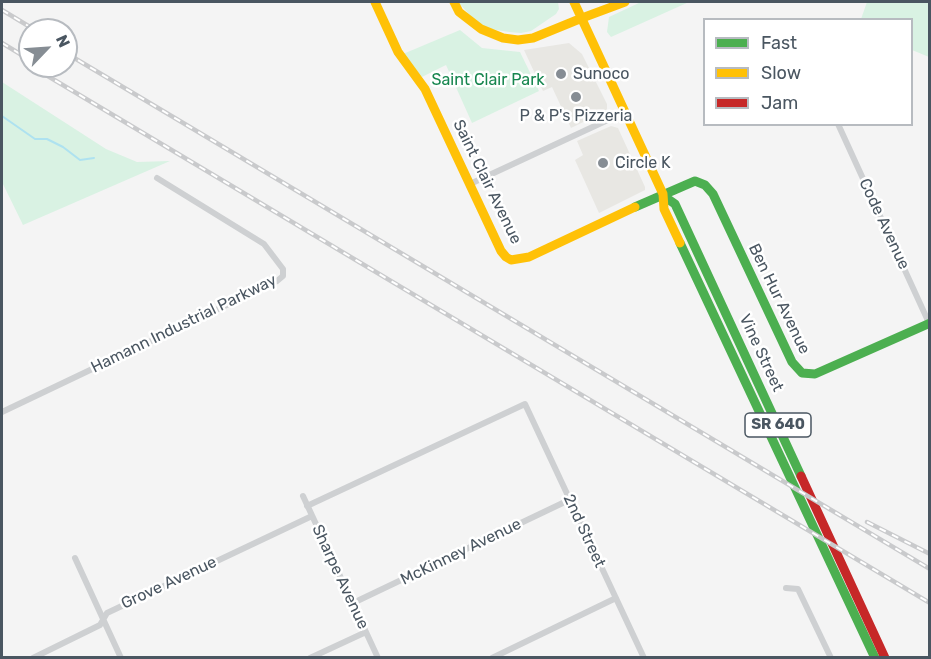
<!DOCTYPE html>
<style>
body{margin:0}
#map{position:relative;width:931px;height:659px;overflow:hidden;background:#f4f4f4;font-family:Rubik,sans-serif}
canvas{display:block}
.frame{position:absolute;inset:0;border:3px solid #4a5661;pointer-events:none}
.legend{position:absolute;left:703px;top:18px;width:210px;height:108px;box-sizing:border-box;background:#fff;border:2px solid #b7bbc0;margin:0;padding:8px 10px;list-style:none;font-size:18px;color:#4a5661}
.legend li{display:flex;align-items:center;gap:12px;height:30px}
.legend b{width:30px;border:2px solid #b7bbc0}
.north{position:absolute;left:18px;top:18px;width:60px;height:60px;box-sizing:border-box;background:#fff;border:2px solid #b7bbc0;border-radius:50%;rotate:65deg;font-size:16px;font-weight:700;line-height:24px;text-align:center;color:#4a5661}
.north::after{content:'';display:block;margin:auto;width:21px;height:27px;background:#868d94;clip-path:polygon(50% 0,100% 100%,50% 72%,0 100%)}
</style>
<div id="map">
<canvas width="931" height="659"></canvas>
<div class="frame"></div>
<ul class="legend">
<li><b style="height:8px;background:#4caf50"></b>Fast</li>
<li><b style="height:8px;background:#ffc107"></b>Slow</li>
<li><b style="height:8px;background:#c62828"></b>Jam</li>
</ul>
<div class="north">N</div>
</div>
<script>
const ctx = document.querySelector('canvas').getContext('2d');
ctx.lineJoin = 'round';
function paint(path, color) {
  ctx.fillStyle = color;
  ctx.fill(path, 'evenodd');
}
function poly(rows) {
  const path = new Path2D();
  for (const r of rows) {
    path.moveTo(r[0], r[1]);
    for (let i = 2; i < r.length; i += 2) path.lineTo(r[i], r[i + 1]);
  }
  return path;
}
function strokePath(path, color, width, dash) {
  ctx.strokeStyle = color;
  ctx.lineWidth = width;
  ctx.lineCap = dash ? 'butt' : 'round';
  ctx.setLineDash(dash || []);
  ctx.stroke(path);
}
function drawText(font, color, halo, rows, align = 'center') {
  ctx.font = font + ' Rubik,sans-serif';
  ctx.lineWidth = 5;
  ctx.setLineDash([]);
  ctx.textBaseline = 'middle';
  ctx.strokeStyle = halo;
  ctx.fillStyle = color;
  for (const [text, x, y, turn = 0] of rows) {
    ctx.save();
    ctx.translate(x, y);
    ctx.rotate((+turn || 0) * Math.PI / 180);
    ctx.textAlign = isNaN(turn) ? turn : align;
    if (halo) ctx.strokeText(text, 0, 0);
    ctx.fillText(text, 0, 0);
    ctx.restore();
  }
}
paint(poly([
 [569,43,582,54,607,104,607,109,604,112,571,128,552,87,543,91,524,50],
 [611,126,618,128,645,187,645,190,599,213,575,160,583,155,577,141]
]), '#e8e7e3');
paint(poly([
 [458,2,558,2,559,9,556,14,531,31,521,33,509,32,490,29,475,21],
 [641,2,689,2,611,37,607,32,609,17],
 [867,2,929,2,929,57,912,50,912,20,861,19],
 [460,30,482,48,520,52,539,91,472,123,446,65,422,77,403,54],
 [2,82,106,149,137,162,170,161,23,225,2,182]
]), '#d9f2e3');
strokePath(poly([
 [2,116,35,139,47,139,63,147,80,160,94,158]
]), '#aee2f0', 2);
strokePath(poly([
 [838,124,929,323],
 [470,184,625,112],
 [2,412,277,281,283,276,283,269,264,244,157,178],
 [303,496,378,658],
 [307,506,525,404,644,658],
 [75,558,121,658],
 [786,588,798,589,831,658],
 [353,603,569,500],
 [33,658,100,625,107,613,312,516],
 [310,658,366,632],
 [492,658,616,598]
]), '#ced0d2', 6);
strokePath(poly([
 [665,197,675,204,801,476],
 [635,207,695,181,705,185,713,194,792,362,802,373,815,374,930,323],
 [680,243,875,658]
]), '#4caf50', 9);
strokePath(poly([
 [375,2,398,52,425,89,501,251,506,257,511,260,529,257,635,207],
 [454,2,459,12,481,29,503,38,518,40,533,38,582,18],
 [574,2,663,194,664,209,680,243],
 [582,18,625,2]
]), '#ffc107', 9);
strokePath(poly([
 [801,476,885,658]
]), '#c62828', 9);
const rail = poly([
 [2,10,35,30],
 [2,43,30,60],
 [66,53,930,569],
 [31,66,930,603],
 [867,522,930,554]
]);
strokePath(rail, '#c9cacc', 4.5);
strokePath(rail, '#fff', 2, [7]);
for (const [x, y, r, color] of [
 [561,74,6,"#868d94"],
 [576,97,6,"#868d94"],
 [603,163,6,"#868d94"]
]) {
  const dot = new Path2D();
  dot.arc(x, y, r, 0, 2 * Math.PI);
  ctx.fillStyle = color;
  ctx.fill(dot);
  strokePath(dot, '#fff', 2);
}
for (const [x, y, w] of [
 [778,425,66]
]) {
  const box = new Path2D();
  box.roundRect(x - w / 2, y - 12, w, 24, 4.5);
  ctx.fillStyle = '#fff';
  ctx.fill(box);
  strokePath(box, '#4a5661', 1.5);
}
drawText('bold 15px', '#4a5661', null, [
 ["SR 640",778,425]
]);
drawText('16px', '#4a5661', '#fff', [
 ["Sunoco",573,74],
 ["P & P's Pizzeria",576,116,"center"],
 ["Circle K",615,163]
], 'left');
drawText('16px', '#17864f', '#fff', [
 ["Saint Clair Park",488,80]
]);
drawText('16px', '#4a5661', '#fff', [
 ["Saint Clair Avenue",487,182,64],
 ["Code Avenue",884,224,65],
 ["Ben Hur Avenue",779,299,64],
 ["Hamann Industrial Parkway",184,324,-26],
 ["Vine Street",761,353,65],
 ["2nd Street",584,531,65],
 ["McKinney Avenue",461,552,-26],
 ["Sharpe Avenue",340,577,65],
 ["Grove Avenue",169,583,-25]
]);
</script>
